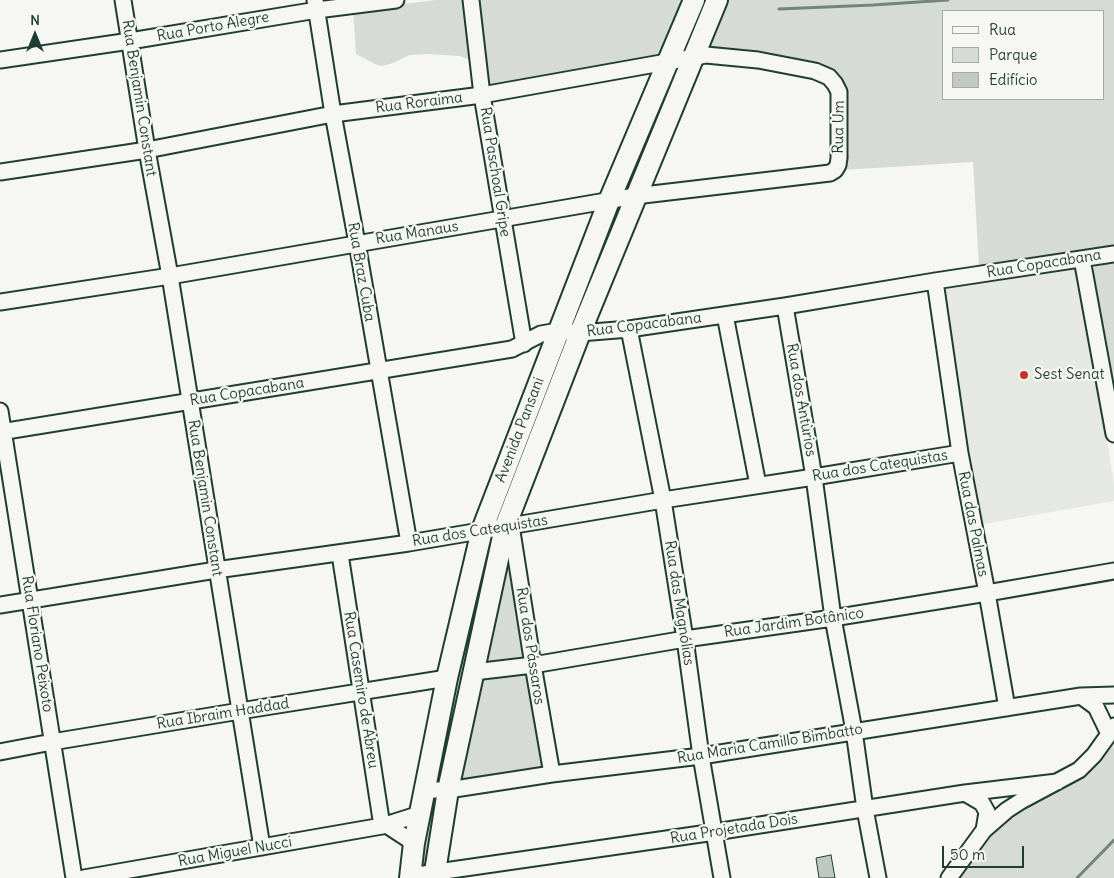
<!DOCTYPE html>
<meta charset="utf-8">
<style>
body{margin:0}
#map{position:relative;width:1114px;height:878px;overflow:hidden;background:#f6f6f2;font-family:Delius,sans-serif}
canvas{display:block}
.legend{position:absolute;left:942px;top:10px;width:162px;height:90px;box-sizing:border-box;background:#f6f6f2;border:1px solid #a0aca6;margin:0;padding:6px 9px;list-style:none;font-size:15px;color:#1f3d34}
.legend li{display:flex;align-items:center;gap:10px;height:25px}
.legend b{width:25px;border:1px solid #a0aca6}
.north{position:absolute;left:10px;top:10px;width:50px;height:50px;-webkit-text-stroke:4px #f6f6f2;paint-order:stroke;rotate:0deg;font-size:14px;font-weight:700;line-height:20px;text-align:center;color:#1f3d34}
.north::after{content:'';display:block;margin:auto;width:18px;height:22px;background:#1f3d34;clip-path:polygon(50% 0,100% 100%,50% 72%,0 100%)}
.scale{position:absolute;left:942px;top:846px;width:82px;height:22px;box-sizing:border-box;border:2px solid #1f3d34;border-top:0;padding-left:6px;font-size:15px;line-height:18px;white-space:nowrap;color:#1f3d34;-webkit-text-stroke:4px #f6f6f2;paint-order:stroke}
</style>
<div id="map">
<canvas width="1114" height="878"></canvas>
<ul class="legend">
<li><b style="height:6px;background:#f6f6f2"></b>Rua</li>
<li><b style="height:14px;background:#d6dbd6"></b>Parque</li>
<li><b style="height:14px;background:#c1c8c3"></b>Edifício</li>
</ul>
<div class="north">N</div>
<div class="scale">50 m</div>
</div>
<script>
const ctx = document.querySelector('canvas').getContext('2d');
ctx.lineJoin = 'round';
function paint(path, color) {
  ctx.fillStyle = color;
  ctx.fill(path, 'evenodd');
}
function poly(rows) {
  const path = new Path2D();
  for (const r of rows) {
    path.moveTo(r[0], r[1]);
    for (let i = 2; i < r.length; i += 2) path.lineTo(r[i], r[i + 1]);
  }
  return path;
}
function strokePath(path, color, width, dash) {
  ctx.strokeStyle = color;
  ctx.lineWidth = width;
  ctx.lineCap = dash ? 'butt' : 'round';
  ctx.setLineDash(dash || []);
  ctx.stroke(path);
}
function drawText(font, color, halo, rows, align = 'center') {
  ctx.font = font + ' Delius,sans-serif';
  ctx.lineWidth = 4.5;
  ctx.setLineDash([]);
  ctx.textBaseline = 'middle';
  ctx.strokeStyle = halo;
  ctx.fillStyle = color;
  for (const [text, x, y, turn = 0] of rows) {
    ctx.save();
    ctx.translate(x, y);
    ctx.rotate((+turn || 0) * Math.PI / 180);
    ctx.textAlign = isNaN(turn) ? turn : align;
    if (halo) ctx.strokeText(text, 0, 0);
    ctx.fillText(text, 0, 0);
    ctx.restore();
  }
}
paint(poly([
 [1072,265,1079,271,1114,483,1114,501,978,525,941,297,948,286]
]), '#e6e8e4');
paint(poly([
 [436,0,463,0,465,2,472,61,460,56,427,54,410,55,393,63,382,66,375,64,356,54,353,10],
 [475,0,686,0,665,53,654,60,496,86,487,83],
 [727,0,1114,0,1114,247,979,267,973,162,841,170,845,93,844,83,831,73,709,50,706,46],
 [943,11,1103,11,1103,99,943,99],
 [675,70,677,72,632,189,624,191,621,183],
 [619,205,621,207,577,325,570,327,611,207],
 [1114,260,1114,401,1092,273,1097,263],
 [488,537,493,540,441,783,434,783],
 [509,553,526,658,523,661,484,666],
 [523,672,529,676,544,763,540,771,460,784,483,676],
 [1114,737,1114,878,956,878,989,832],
 [431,799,438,801,426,866,421,866]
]), '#d6dbd6');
strokePath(poly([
 [779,9,873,5,948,0],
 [1077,878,1114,840]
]), '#72847d', 3);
const building = poly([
 [831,855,835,878,819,878,816,858,831,855]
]);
paint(building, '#c1c8c3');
strokePath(building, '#1f3d34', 1);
const minor = poly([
 [123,0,147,150,170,276,262,847],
 [315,0,333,114,357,243,409,543],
 [471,0,482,95,524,344],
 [0,60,130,41,317,10,396,0],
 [0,172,147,150,333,114,482,95,706,55,758,60,815,71,829,77,835,84,839,92,839,158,838,165,835,170,830,173,635,196,170,276,0,302],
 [1082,259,1114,434],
 [935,281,960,453,987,593,1007,708],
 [785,306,814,477,833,618,854,731,865,809,878,878],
 [725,315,758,485],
 [629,329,663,500,685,639,701,756,722,878],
 [0,411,74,878],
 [0,432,512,349,541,334,558,331,580,333,629,329,785,306,935,281,1114,254],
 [510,519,533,665,552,774],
 [340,554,382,826],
 [0,605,216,570,409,543,663,500,814,477,960,453],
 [474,672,533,665,685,639,833,618,987,593,1114,571],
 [1081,696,1096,707,1109,734],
 [0,752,52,742,240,711,447,678],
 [425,790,448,790,552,774,701,756,1081,696,1114,695],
 [965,793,982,803,987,812,984,830],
 [385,824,414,843],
 [410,876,715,832,965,793,1057,782],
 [84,878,382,826,420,814],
 [949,878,984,830,1007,810,1021,801,1079,770,1094,755,1109,734,1114,726]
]);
const major = poly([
 [410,878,414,843,447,678,482,530,609,201,694,0],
 [434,878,448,790,505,527,580,333,717,0]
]);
strokePath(minor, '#1f3d34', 19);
strokePath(major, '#1f3d34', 24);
strokePath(minor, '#f6f6f2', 15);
strokePath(major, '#f6f6f2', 20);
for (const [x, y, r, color] of [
 [1024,375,5,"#c8321e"]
]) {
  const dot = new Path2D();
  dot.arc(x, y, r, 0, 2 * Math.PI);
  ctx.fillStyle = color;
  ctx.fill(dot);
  strokePath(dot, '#f6f6f2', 2);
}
drawText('15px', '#1f3d34', '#f6f6f2', [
 ["Rua Porto Alegre",213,27,-10],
 ["Rua Benjamin Constant",139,98,81],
 ["Rua Roraima",419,103,-7],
 ["Rua Um",839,127,-89],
 ["Rua Paschoal Gripe",495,172,81],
 ["Rua Manaus",417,233,-9],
 ["Rua Copacabana",1044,264,-9],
 ["Rua Braz Cuba",361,272,80],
 ["Rua Copacabana",644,325,-7],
 ["Rua Copacabana",247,392,-9],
 ["Rua dos Antùrios",801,400,80],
 ["Avenida Pansani",520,430,-69],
 ["Rua dos Catequistas",880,466,-9],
 ["Rua Benjamin Constant",205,498,81],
 ["Rua das Palmas",973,524,79],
 ["Rua dos Catequistas",480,531,-9],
 ["Rua das Magnólias",679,603,81],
 ["Rua Jardim Botânico",794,623,-8],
 ["Rua Floriano Peixoto",37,644,81],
 ["Rua dos Pássaros",530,646,81],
 ["Rua Casemiro de Abreu",361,690,81],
 ["Rua Ibraim Haddad",223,714,-9],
 ["Rua Maria Camillo Bimbatto",770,744,-9],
 ["Rua Projetada Dois",734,829,-9],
 ["Rua Miguel Nucci",235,852,-10]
]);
drawText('15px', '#1f3d34', '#f6f6f2', [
 ["Sest Senat",1034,375]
], 'left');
</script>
